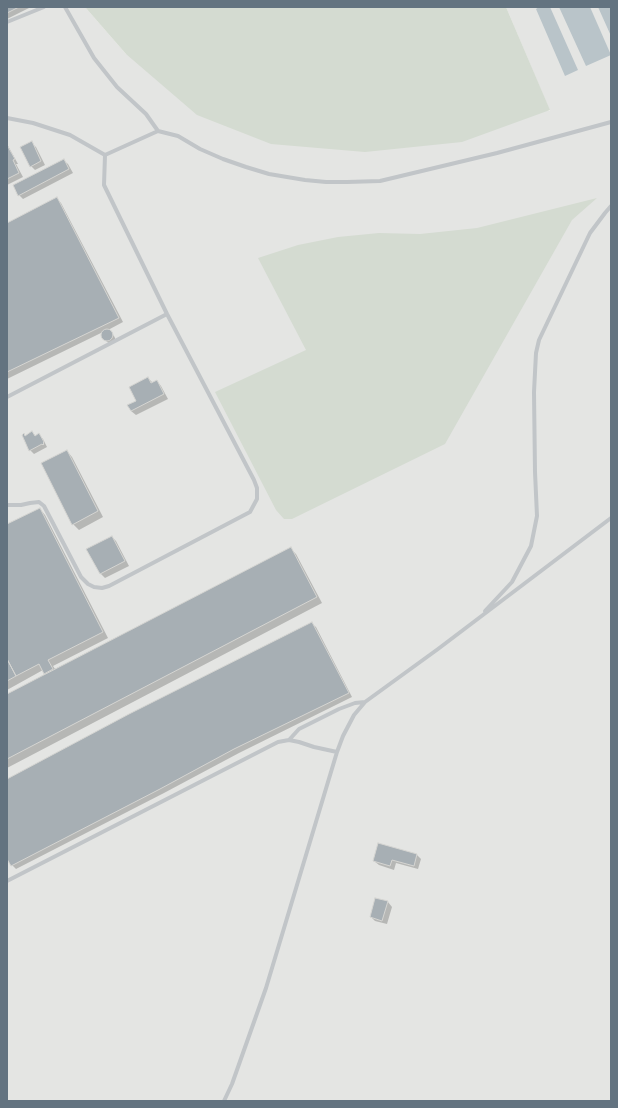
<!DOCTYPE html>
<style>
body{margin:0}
#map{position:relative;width:618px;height:1108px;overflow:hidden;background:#f4f4ef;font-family:Raleway,sans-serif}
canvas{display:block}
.frame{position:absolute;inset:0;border:8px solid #637380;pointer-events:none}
</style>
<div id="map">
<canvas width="618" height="1108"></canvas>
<div class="frame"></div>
</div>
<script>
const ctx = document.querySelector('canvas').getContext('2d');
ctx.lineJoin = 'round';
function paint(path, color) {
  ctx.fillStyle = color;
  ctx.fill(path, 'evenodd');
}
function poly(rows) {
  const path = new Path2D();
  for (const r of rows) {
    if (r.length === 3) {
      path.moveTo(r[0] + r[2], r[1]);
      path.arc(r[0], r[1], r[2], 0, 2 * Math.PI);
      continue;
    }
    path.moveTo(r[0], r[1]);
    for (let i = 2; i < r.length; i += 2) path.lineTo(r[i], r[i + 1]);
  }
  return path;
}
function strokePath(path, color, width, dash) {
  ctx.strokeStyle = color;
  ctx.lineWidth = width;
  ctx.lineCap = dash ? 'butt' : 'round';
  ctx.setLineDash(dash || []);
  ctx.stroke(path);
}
paint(poly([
 [7,7,85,7,126,54,550,111,506,7,611,7,611,1101,7,1101]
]), '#e4e5e3');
paint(poly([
 [85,7,506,7,550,110,462,142,365,152,271,144,197,115,126,54],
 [597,198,572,220,445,444,292,519,284,519,276,510,215,392,306,350,258,258,298,245,338,237,379,233,420,234,477,228]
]), '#d4dbd1');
paint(poly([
 [539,7,550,7,578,70,565,76,536,9],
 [559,7,590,7,611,55,586,66],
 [598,7,611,7,611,36]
]), '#b9c4c9');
paint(poly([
 [7,7,29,7,29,8,7,19],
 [31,143,36,147,45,165,35,170,31,166],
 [7,144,18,164,16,164,23,177,7,185],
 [63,160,68,164,73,173,23,199,19,195],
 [57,199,61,203,123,322,108,330,114,336,115,338,115,340,110,344,102,338,101,336,103,332,7,379,7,224],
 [148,378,153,383,157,381,161,386,168,399,136,415,131,411,129,406,137,401],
 [32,433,36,436,39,435,43,439,47,447,34,454,30,450,25,436],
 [67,451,72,457,103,517,79,530,73,524],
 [40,509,45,515,108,638,53,666,55,669,290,548,296,554,322,603,7,768,7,695,45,674,43,670,7,690,7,525],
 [112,537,116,541,129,566,105,578,101,574,88,549],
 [311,623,316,627,352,697,239,753,164,793,16,869,12,865,7,857,7,781],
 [379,844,417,855,421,859,418,869,396,863,394,870,379,865,374,861],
 [388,902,392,907,387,924,375,921,371,917]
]), '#0003');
const building = poly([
 [7,7,19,7,7,13,7,7],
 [32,141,41,161,30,167,20,147,32,141],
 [7,145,15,159,13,160,19,173,7,179,7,145],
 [64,159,69,169,18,196,13,185,64,159],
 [57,197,119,318,7,372,7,223,57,197],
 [107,335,6],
 [148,377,151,383,157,380,164,394,131,411,127,405,136,401,129,387,148,377],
 [32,431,35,436,39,433,44,442,43,443,44,444,43,445,42,444,29,451,22,435,24,433,25,436,32,431],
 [67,450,98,511,72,525,41,463,67,450],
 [40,508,103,632,48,660,53,669,44,674,39,664,16,676,7,659,7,524,40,508],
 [112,536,125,561,100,574,86,549,112,536],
 [291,547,317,597,7,759,7,694,291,547],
 [312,622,349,693,234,749,160,789,11,866,7,859,7,779,129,714,312,622],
 [7,659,16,676,7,681,7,659],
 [378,843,417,854,414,866,392,860,390,866,373,861,378,843],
 [375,898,388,901,382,921,370,917,375,898]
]);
paint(building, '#a7afb4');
strokePath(building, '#d5d5d2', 1);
strokePath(poly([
 [65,7,94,58,117,87,146,114,158,131],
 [7,22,44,7],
 [7,118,33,123,70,135,105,155,158,131,178,136,200,149,223,159,246,167,269,174,305,180,326,182,347,182,380,181,497,153,611,122],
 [7,397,167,314],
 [7,505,21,505,30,503,39,502,44,506,81,577,88,584,94,587,102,588,109,586,250,512,257,499,257,488,254,480,167,314,104,185,105,155],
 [485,611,512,582,531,546,537,516,535,472,534,392,536,353,539,340,590,233,605,213,611,206],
 [289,740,299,729,339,709,355,703,365,702],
 [7,881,278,742,289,740,299,742,314,747,337,752],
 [224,1101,232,1084,266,988,337,752,343,736,354,715,365,702,438,649,611,518]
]), '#c1c5c8', 4);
</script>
